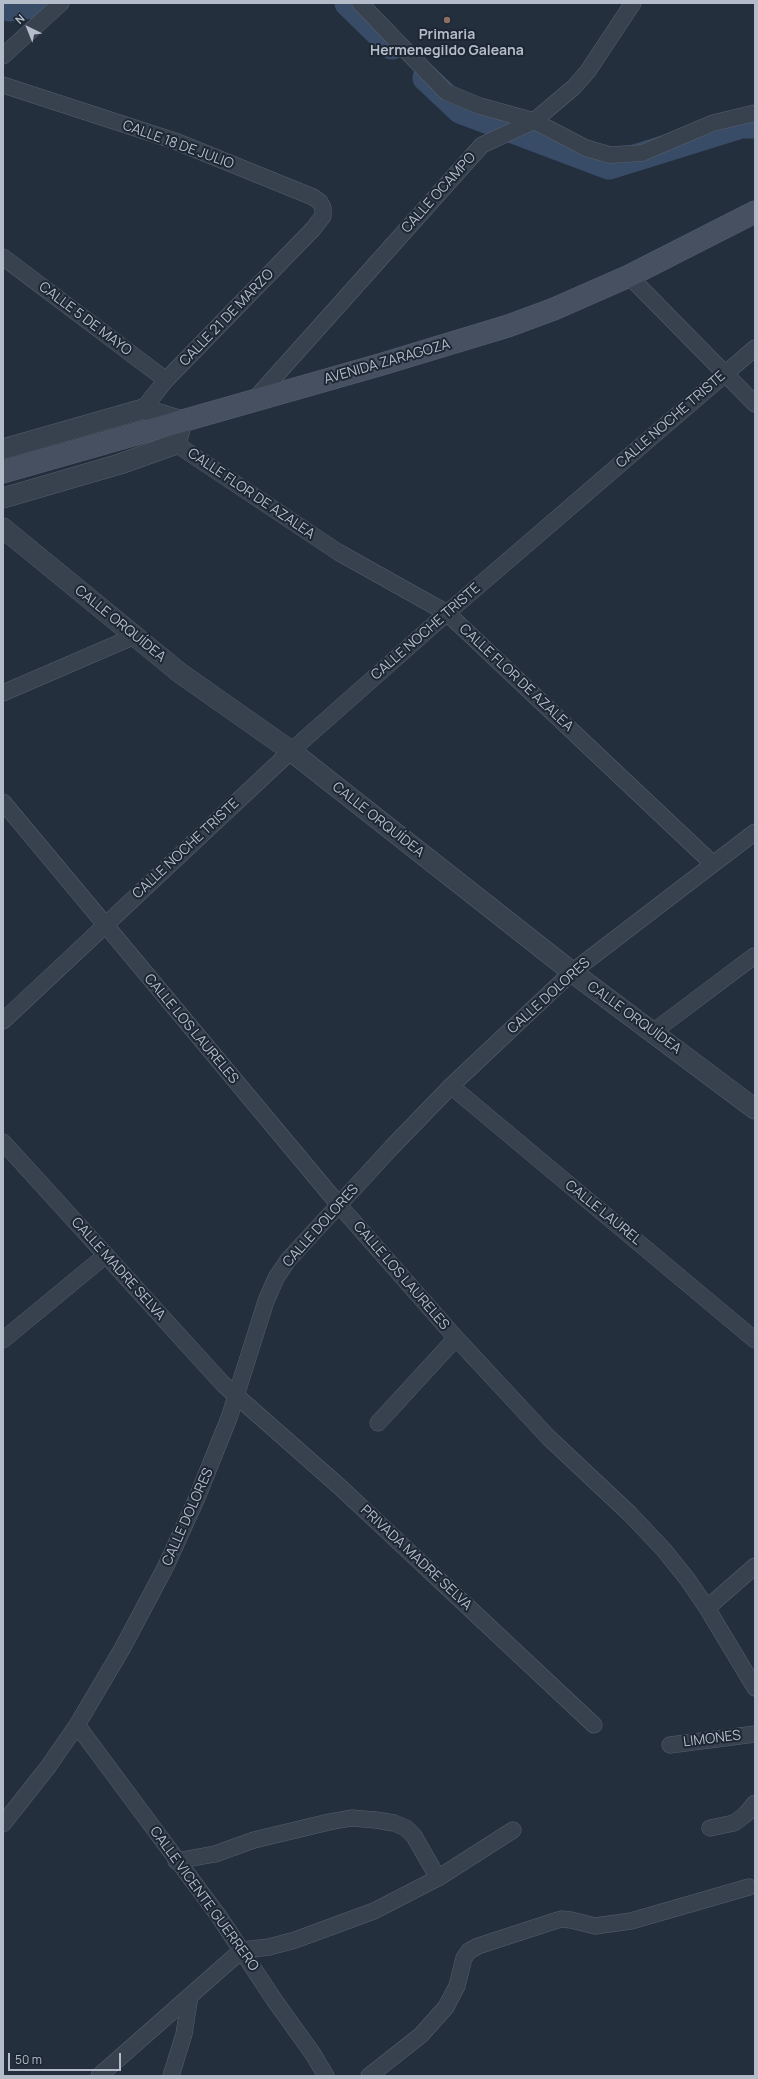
<!DOCTYPE html>
<meta charset="utf-8">
<style>
body{margin:0}
#map{position:relative;width:758px;height:2079px;overflow:hidden;background:#242f3e;font-family:Manrope,sans-serif}
canvas{display:block}
.frame{position:absolute;inset:0;border:4px solid #b4bcc9;pointer-events:none}
.north{position:absolute;left:8px;top:8px;width:40px;height:40px;-webkit-text-stroke:3px #1d2633;paint-order:stroke;rotate:317deg;font-size:11px;font-weight:700;line-height:16px;text-align:center;color:#b4bcc9}
.north::after{content:'';display:block;margin:auto;width:14px;height:18px;background:#b4bcc9;clip-path:polygon(50% 0,100% 100%,50% 72%,0 100%)}
.scale{position:absolute;left:8px;top:2053px;width:113px;height:18px;box-sizing:border-box;border:2px solid #b4bcc9;border-top:0;padding-left:5px;font-size:12px;line-height:14px;white-space:nowrap;color:#b4bcc9;-webkit-text-stroke:3px #1d2633;paint-order:stroke}
</style>
<div id="map">
<canvas width="758" height="2079"></canvas>
<div class="frame"></div>
<div class="north">N</div>
<div class="scale">50 m</div>
</div>
<script>
const ctx = document.querySelector('canvas').getContext('2d');
ctx.lineJoin = 'round';
function poly(rows) {
  const path = new Path2D();
  for (const r of rows) {
    path.moveTo(r[0], r[1]);
    for (let i = 2; i < r.length; i += 2) path.lineTo(r[i], r[i + 1]);
  }
  return path;
}
function strokePath(path, color, width, dash) {
  ctx.strokeStyle = color;
  ctx.lineWidth = width;
  ctx.lineCap = dash ? 'butt' : 'round';
  ctx.setLineDash(dash || []);
  ctx.stroke(path);
}
function drawText(font, color, halo, rows, align = 'center') {
  ctx.font = font + ' Manrope,sans-serif';
  ctx.lineWidth = 4;
  ctx.setLineDash([]);
  ctx.textBaseline = 'middle';
  ctx.strokeStyle = halo;
  ctx.fillStyle = color;
  for (const [text, x, y, turn = 0] of rows) {
    ctx.save();
    ctx.translate(x, y);
    ctx.rotate((+turn || 0) * Math.PI / 180);
    ctx.textAlign = isNaN(turn) ? turn : align;
    if (halo) ctx.strokeText(text, 0, 0);
    ctx.fillText(text, 0, 0);
    ctx.restore();
  }
}
strokePath(poly([
 [348,3,392,46],
 [3,5,9,8,48,3],
 [426,78,460,110,609,166,741,125,755,125]
]), '#394c67', 27);
const minor = poly([
 [360,3,446,92,480,106,534,121,586,148,610,155,642,153,713,123,755,113],
 [3,56,61,3],
 [3,85,175,141,313,197,320,202,323,208,323,216,313,229,166,380,143,409],
 [3,257,166,380],
 [629,276,755,404],
 [254,400,482,145,534,121,574,87,588,71,633,3],
 [176,444,338,552,447,613,712,863],
 [3,693,135,636],
 [3,802,339,1205,456,1338,548,1437,630,1514,664,1550,688,1580,707,1608,755,1688],
 [3,1021,291,751,447,613,755,348],
 [653,1032,754,956],
 [451,1086,755,1340],
 [3,1142,223,1384,340,1487,594,1725],
 [3,1340,106,1255],
 [378,1423,456,1338],
 [707,1608,755,1566],
 [77,1725,218,1915,275,2001,313,2054,326,2076],
 [670,1745,755,1734],
 [3,1824,48,1767,77,1725,122,1649,166,1566,196,1500,229,1418,266,1301,276,1278,288,1260,392,1147,451,1086,572,972,755,832],
 [710,1828,734,1823,746,1814,755,1803],
 [176,1861,215,1854,254,1840,329,1822,351,1818,376,1820,394,1823,406,1828,414,1836,438,1878],
 [99,2076,242,1950,269,1947,295,1940,374,1911,438,1878,513,1830],
 [171,2076,184,2034,190,1996],
 [369,2076,421,2035,446,2007,457,1986,464,1958,469,1951,478,1946,561,1919,571,1920,595,1926,631,1921,749,1887]
]);
const tertiary = poly([
 [3,449,143,409,182,421,176,444,120,464,3,498],
 [3,528,180,673,291,751,572,972,755,1109]
]);
const secondary = poly([
 [3,472,379,365,508,326,554,309,629,276,755,212]
]);
strokePath(minor, '#565f6c', 17);
strokePath(tertiary, '#565f6c', 21);
strokePath(secondary, '#565f6c', 23);
strokePath(minor, '#38414e', 16);
strokePath(tertiary, '#38414e', 20);
strokePath(secondary, '#465061', 22);
for (const [x, y, r, color] of [
 [447,20,4,"#8d6e63"]
]) {
  const dot = new Path2D();
  dot.arc(x, y, r, 0, 2 * Math.PI);
  ctx.fillStyle = color;
  ctx.fill(dot);
  strokePath(dot, '#1d2633', 1.5);
}
drawText('bold 14px', '#b4bcc9', '#1d2633', [
 ["Primaria",447,35],
 ["Hermenegildo Galeana",447,51]
]);
drawText('14px', '#b4bcc9', '#1d2633', [
 ["CALLE 18 DE JULIO",178,145,20],
 ["CALLE OCAMPO",439,193,-48],
 ["CALLE 21 DE MARZO",227,318,-46],
 ["CALLE 5 DE MAYO",85,319,37],
 ["AVENIDA ZARAGOZA",387,362,-16],
 ["CALLE NOCHE TRISTE",671,420,-41],
 ["CALLE FLOR DE AZALEA",251,494,34],
 ["CALLE ORQUÍDEA",120,624,39],
 ["CALLE NOCHE TRISTE",426,632,-41],
 ["CALLE FLOR DE AZALEA",516,678,43],
 ["CALLE ORQUÍDEA",378,820,38],
 ["CALLE NOCHE TRISTE",186,849,-43],
 ["CALLE DOLORES",549,996,-42],
 ["CALLE ORQUÍDEA",634,1018,36],
 ["CALLE LOS LAURELES",191,1029,50],
 ["CALLE LAUREL",603,1213,39],
 ["CALLE DOLORES",321,1226,-48],
 ["CALLE MADRE SELVA",118,1269,48],
 ["CALLE LOS LAURELES",401,1276,49],
 ["CALLE DOLORES",188,1517,-66],
 ["PRIVADA MADRE SELVA",416,1558,43],
 ["LIMONES",712,1739,-7],
 ["CALLE VICENTE GUERRERO",204,1899,54]
]);
</script>
